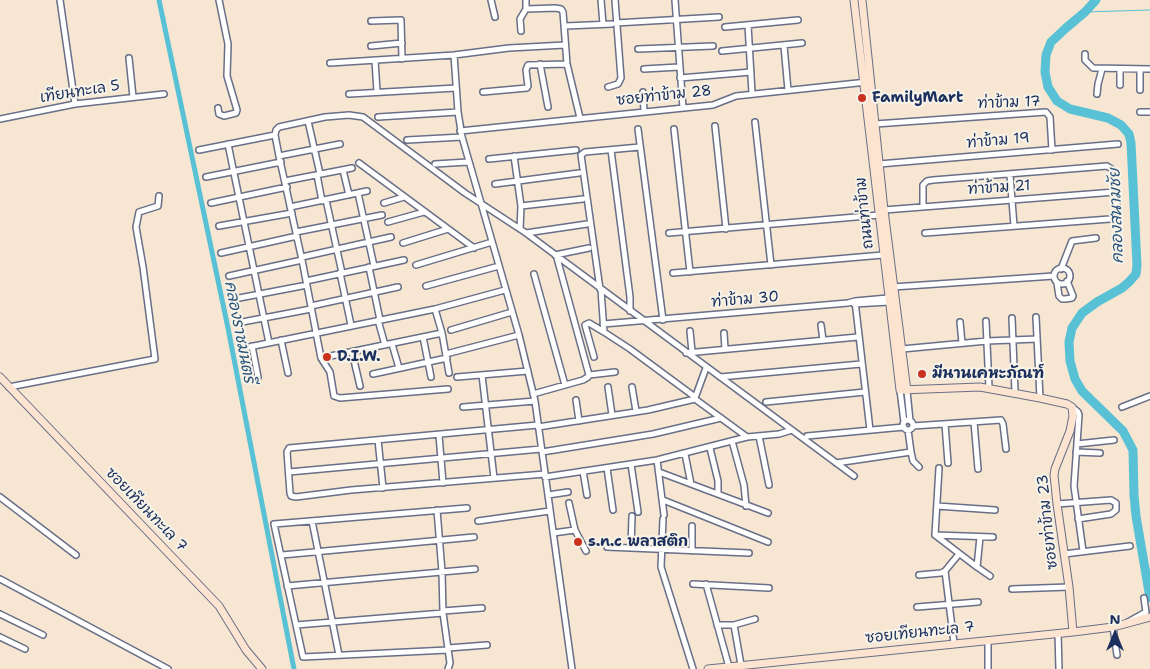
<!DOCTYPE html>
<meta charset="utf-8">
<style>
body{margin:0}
#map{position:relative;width:1150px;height:669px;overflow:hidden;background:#f6e6d2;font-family:"Shantell Sans",sans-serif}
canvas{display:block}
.north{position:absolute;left:1090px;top:609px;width:50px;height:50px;-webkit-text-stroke:4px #f7f3e8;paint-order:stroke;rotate:0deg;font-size:14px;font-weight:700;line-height:20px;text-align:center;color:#1b2f5e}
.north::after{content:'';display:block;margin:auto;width:18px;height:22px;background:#1b2f5e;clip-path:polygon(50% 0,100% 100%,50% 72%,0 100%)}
</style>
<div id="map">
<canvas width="1150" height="669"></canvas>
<div class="north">N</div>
</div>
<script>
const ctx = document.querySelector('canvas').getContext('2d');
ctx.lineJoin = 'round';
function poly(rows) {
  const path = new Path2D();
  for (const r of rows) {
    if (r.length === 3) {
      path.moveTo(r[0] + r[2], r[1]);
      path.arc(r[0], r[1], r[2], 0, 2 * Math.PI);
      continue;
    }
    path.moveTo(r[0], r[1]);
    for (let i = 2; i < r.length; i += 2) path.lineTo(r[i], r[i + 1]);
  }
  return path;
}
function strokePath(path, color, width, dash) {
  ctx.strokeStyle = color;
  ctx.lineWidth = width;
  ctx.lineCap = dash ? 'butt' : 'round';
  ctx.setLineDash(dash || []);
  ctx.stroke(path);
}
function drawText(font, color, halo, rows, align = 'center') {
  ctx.font = font + ' "Shantell Sans","Playpen Sans Thai",sans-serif';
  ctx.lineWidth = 4;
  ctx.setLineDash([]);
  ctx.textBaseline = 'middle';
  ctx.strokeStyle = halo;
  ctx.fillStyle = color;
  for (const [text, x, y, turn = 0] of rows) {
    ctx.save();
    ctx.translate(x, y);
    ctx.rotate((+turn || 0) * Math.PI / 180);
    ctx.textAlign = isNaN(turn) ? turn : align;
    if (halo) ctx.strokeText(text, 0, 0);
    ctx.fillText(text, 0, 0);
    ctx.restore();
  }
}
strokePath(poly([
 [1085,12,1150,10]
]), '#58c1d5', 1);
strokePath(poly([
 [159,0,228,328,294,669]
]), '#58c1d5', 5);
strokePath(poly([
 [1096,0,1085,12,1066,28,1051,42,1046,55,1045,72,1048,87,1057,101,1070,109,1108,118,1121,125,1129,134,1131,143,1137,265,1136,274,1129,282,1122,288,1097,302,1082,313,1072,328,1069,342,1070,361,1075,379,1082,391,1123,431,1133,450,1134,495,1136,516,1150,598]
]), '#58c1d5', 9);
const street = poly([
 [60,0,75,104],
 [491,0,495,17],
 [601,0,603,24],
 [675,0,683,108],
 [526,9,555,8,561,9,563,12,567,64,580,118],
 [371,21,401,20,402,59],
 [616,23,719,17],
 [748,25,752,93],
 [565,26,612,24],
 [725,27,798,20],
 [521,31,520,19,526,9,526,0],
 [371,46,402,43],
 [784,46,788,90],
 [638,49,713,46],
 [722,51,802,43],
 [1085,54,1085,60,1093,68,1150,69],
 [454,55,458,112,462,137,519,335,535,401,572,669],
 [129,58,133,97],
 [375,60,377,92],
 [330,63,454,55,509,48,565,45],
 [540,64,548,107],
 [644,69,679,67],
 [1120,69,1120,85],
 [1140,69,1140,90],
 [680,78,751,72],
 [608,87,618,84,621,78,615,0],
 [483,92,527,88,528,86,526,70,528,65,567,64],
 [643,92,644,112],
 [349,94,456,88],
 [1097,94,1098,84,1102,69],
 [218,108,219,114,224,116,236,113,237,110,227,76,228,44,219,0],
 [1140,112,1150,112],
 [378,117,458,112],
 [0,119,75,104,164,94],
 [308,121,320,174],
 [755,122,771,265],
 [875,124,1046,112,1050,117,1052,150],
 [715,126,726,229],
 [638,129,663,320],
 [674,129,690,272],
 [460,131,713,105,736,96,867,82],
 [407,140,462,137],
 [228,144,269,343],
 [199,150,275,135],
 [611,150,630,297,630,311],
 [279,156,340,144],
 [514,156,521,206,520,229],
 [489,159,576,150],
 [359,163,474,248],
 [435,164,468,162],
 [879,164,1118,144],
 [343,170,349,195],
 [317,175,322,201],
 [1010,175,1014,226],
 [206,177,281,162],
 [285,181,352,168],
 [495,184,579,173],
 [358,193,374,266],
 [326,200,342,273],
 [211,203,287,187],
 [384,203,404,197],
 [521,206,583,199],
 [923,206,923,185,927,181,933,180,1107,166,1113,170,1118,213,1116,217,1110,219,925,233],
 [290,207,367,191],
 [884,210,1115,192],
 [388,222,424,212],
 [219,226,292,213],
 [296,232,382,215],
 [526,233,587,224],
 [669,233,879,215],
 [403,243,448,229],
 [221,253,297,236],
 [555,255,589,248],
 [302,257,391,237],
 [557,258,589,375],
 [416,265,492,242],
 [369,267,380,320],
 [1062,276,8],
 [1061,269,1072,241,1096,238],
 [340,273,351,325],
 [673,273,883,255],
 [534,274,565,385],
 [229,276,302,260],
 [306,281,404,260],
 [1057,283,1059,296,1062,299,1065,299,1072,298,1073,296,1067,281],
 [426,286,499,266],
 [893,287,1054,276],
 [600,289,581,155,585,152,640,147],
 [601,290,604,332,630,349,695,397],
 [234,299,307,285],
 [855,301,870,430],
 [854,304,889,302],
 [311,306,398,287],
 [435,309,505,290],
 [1036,317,1040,398],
 [1012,318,1015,392],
 [378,320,385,345],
 [986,321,989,388],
 [960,322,962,343],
 [237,323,311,309],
 [603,324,848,303,855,301,888,298],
 [821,325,823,340],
 [451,330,512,312],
 [690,331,692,352],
 [724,333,725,349],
 [423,337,431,377],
 [281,340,288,373],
 [392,344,399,368],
 [252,346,258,377],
 [244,348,435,309,442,333,449,373],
 [902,349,987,341,1037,339],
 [352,352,360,386],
 [686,353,858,337],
 [446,354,519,335],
 [594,357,585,325,589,323,604,332],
 [321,358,442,333],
 [373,374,447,358],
 [482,375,494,478],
 [457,377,528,371],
 [720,377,861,364],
 [9,387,155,359,143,267,136,227,139,212,158,206,159,196],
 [608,387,612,415],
 [632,387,636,411],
 [448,389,340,398,334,396,330,372,321,358,302,260,279,156,275,135,276,130,279,127,325,117,349,115,363,117,465,193,526,233,854,476],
 [900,390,904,422],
 [907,391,910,421],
 [533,394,583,380,588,377,589,375,615,372],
 [695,398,706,368],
 [576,400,579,421],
 [766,402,865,392],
 [463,407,535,401],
 [1072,407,1078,412,1079,415,1074,486,1083,551],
 [1122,407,1150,396],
 [908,425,5],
 [974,422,978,469],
 [945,424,948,463],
 [538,425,289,448,287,452,290,493,291,496,296,497,351,490,545,474],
 [913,426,1001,420,1003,424,1006,449],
 [538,427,648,410,695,399,747,437],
 [439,435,443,483],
 [759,436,769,485],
 [807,436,904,427],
 [378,440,383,488],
 [732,441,744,485,746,506],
 [1077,444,1114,440],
 [710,448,718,481,718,494],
 [542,452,653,434,721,418],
 [911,452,913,461,919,467],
 [1076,452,1100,453],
 [685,454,691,484],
 [657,460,664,515],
 [836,463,911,452,908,430],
 [631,464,638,512],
 [607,468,613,510],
 [583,471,587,495],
 [289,472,541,449],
 [659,472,768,513],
 [545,477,657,460,747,437,779,434,792,430],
 [548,495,568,492],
 [0,497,76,555],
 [663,500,768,542],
 [569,503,575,530,586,551],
 [1057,504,1111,500,1116,503,1116,510,1111,514,1078,519],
 [937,506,995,510],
 [437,510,442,572,443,613,450,663,448,669],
 [663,519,661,567,693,669],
 [312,521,339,655],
 [478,521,550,511],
 [553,533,575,530],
 [935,535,977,567,980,537],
 [935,535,939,468],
 [935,535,993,537],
 [607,547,749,553],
 [631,548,632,516],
 [692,551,692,526],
 [1064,554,1130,546],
 [282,555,474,537],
 [977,567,990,576],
 [945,571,954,643],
 [919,575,941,573,945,571,959,554],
 [0,579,168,669],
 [693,584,769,588],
 [706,584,729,667],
 [287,586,475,569],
 [1012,589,1069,587],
 [917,607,978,602],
 [443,611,482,608],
 [0,614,43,635],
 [1128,622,1146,612,1144,598],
 [296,625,443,613],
 [717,625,734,625,755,619],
 [734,625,741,665],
 [1113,627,1117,655],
 [1058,633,1059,669],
 [0,637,25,649],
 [448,648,487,645],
 [448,650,303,657,274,524,467,508],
 [988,669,988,640]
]);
const secondary = poly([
 [854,0,900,390,980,387,1040,398,1067,404,1072,407,1073,416,1070,431,1055,469,1054,475,1057,504,1069,587,1073,632],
 [862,0,884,210,907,391],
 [0,377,219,606,246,650,262,669],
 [708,669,1073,632,1113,627,1150,617]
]);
strokePath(street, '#686f87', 8);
strokePath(secondary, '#686f87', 9);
strokePath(street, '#fff', 5);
strokePath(secondary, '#fde4d1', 7);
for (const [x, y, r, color] of [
 [862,98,5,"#c8321e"],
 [327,357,5,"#c8321e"],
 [922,374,5,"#c8321e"],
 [578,542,5,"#c8321e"]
]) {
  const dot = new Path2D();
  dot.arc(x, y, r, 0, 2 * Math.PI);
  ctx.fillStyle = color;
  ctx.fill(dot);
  strokePath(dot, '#f7f3e8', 2);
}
drawText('15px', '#1b2f5e', '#f7f3e8', [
 ["เทียนทะเล 5",80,92,-9],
 ["ซอยท่าข้าม 28",664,96,-6],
 ["ท่าข้าม 17",1009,103,-2],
 ["ท่าข้าม 19",998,141,-5],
 ["ท่าข้าม 21",999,188,-4],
 ["ถนนท่าข้าม",865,213,-96],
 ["ท่าข้าม 30",745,300,-5],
 ["ซอยเทียนทะเล 7",146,510,46],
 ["ซอยท่าข้าม 23",1048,522,-96],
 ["ซอยเทียนทะเล 7",920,633,-6]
]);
drawText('bold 15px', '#1b2f5e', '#f7f3e8', [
 ["FamilyMart",872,98],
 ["D.I.W.",337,357],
 ["มีนานเคหะภัณฑ์",932,374],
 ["s.n.c พลาสติก",588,542]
], 'left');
drawText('italic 16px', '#2a547c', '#f7f3e8', [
 ["คลองสนามชัย",1117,216,-92],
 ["คลองราชมนตรี",239,332,79]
]);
</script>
